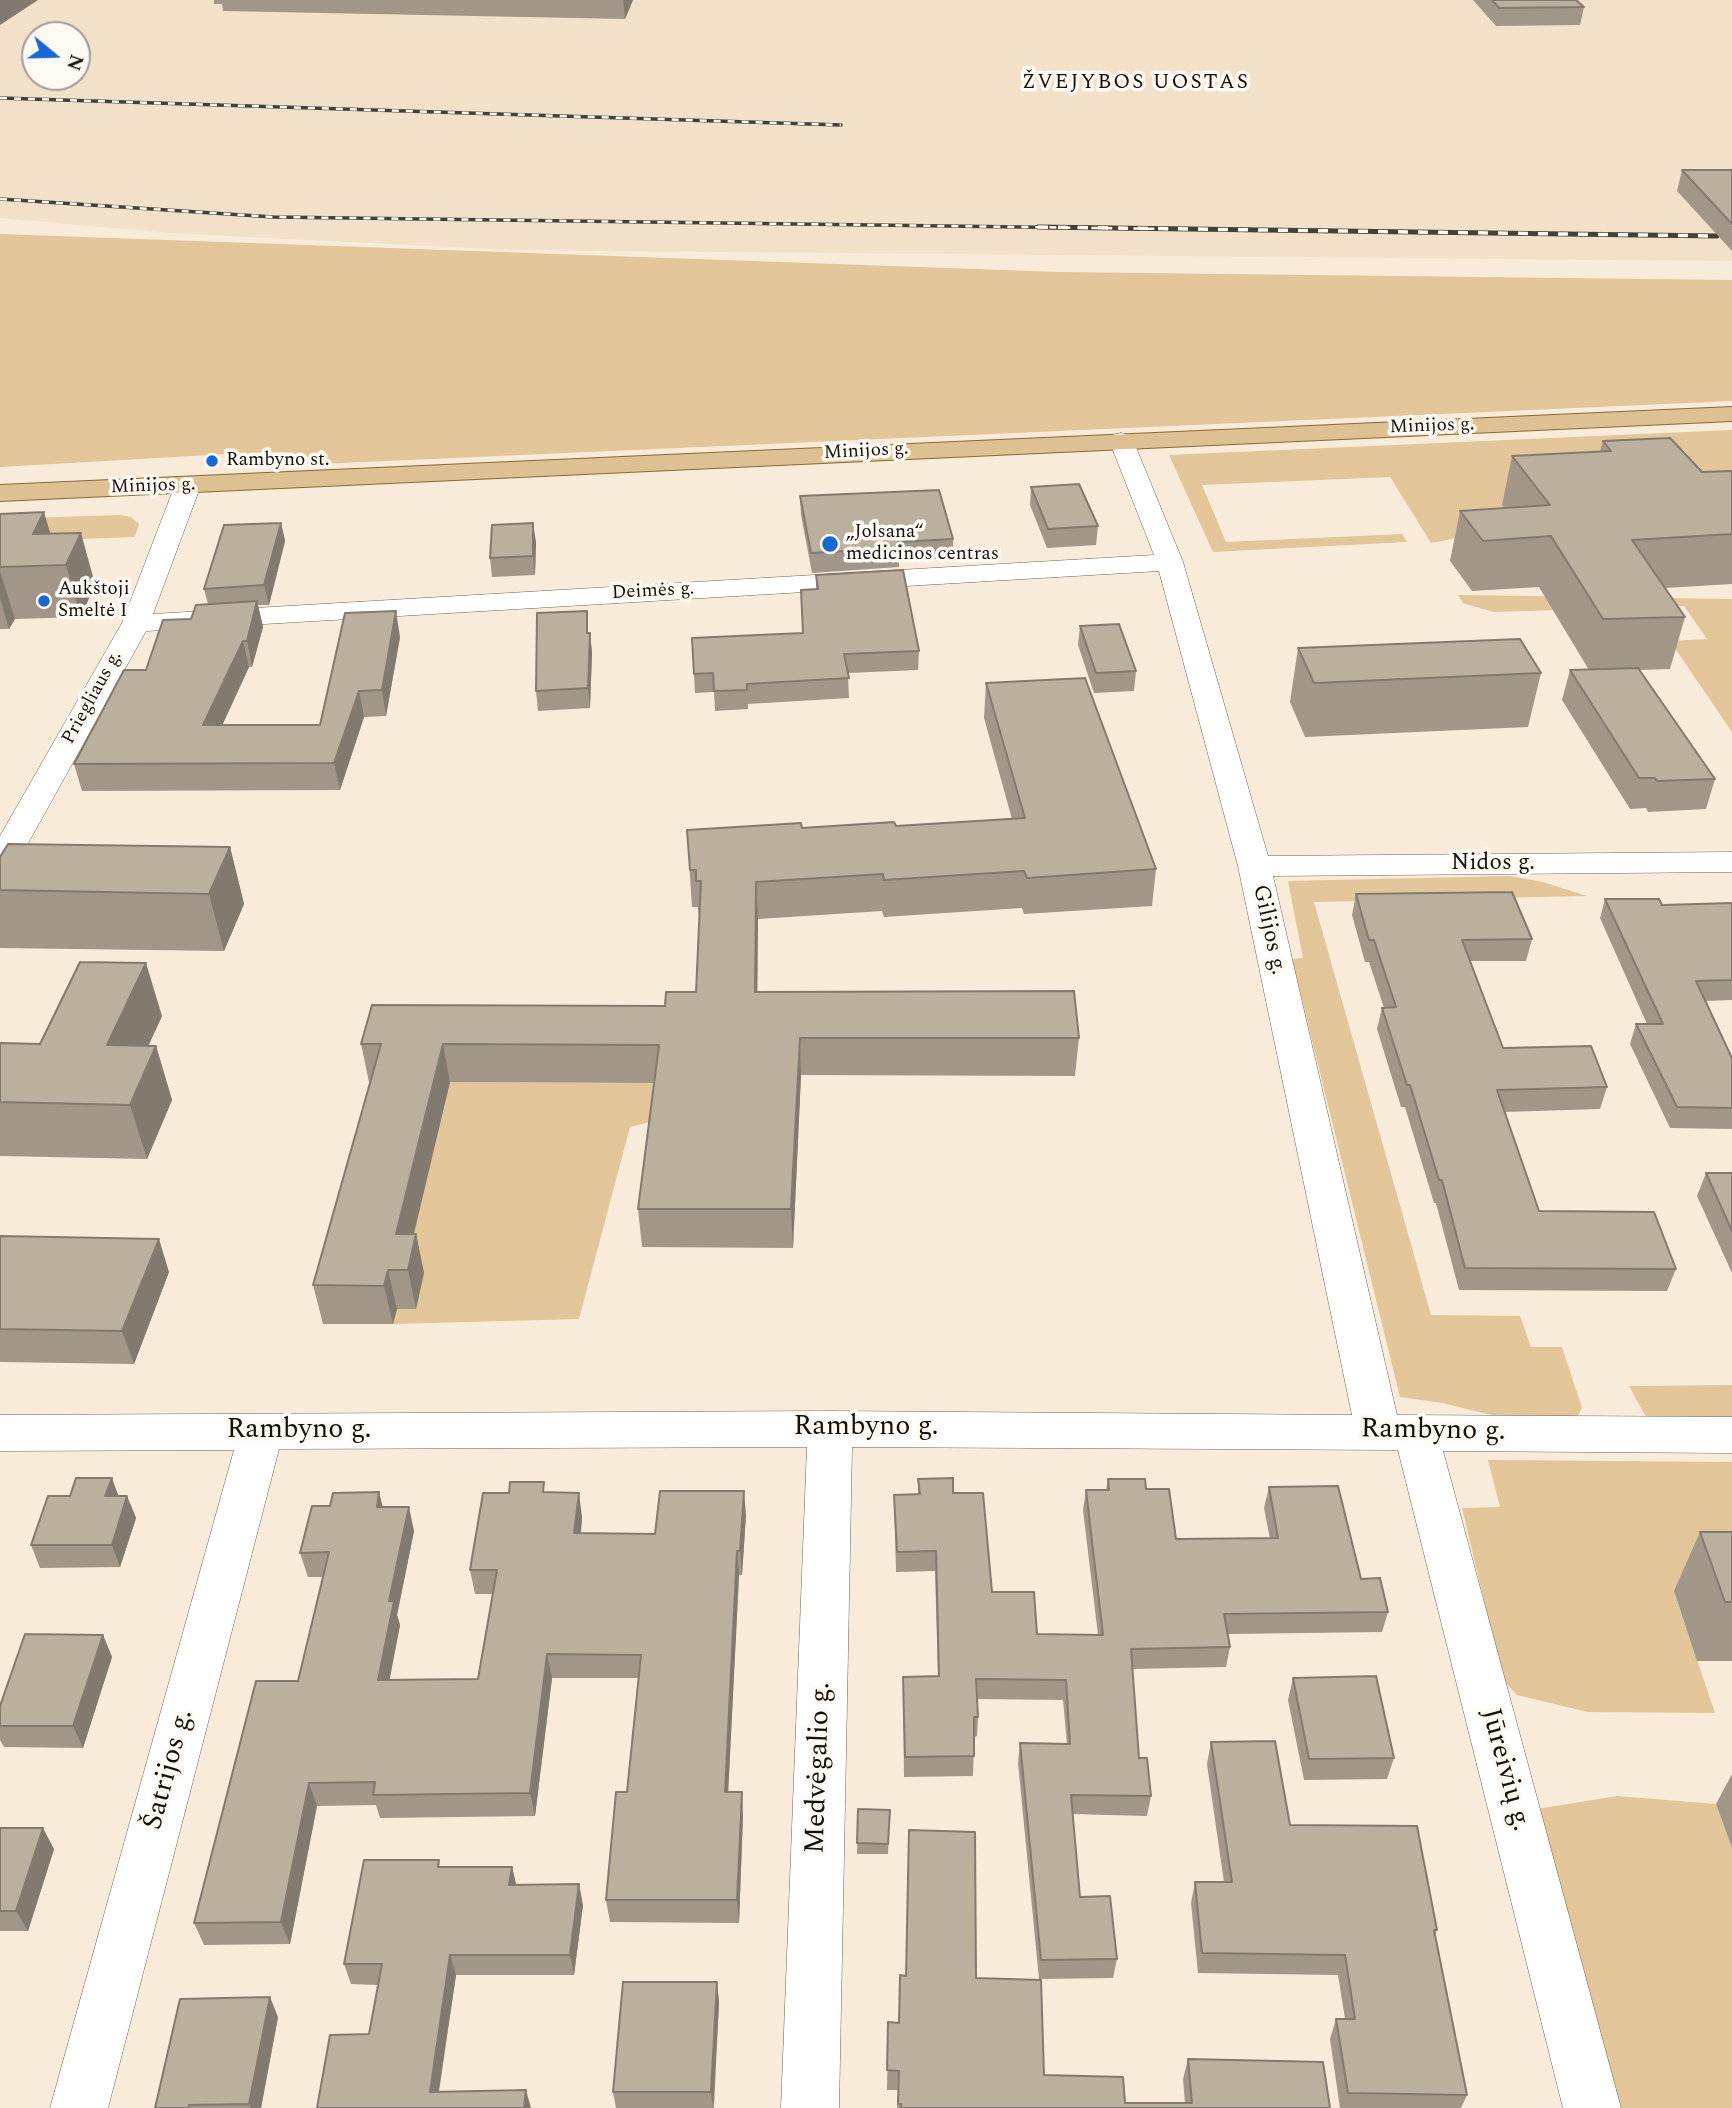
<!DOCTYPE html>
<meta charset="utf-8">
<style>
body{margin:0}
#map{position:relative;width:1732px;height:2108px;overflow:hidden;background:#f8ebd9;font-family:Spectral,serif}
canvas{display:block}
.north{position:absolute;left:21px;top:21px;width:70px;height:70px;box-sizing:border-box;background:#fef9f2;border:2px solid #a19c95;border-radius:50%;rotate:109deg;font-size:19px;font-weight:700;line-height:28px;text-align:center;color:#15110a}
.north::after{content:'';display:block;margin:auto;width:24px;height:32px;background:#1769d3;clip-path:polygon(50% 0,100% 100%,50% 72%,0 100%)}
</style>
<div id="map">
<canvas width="1732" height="2108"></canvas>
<div class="north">N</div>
</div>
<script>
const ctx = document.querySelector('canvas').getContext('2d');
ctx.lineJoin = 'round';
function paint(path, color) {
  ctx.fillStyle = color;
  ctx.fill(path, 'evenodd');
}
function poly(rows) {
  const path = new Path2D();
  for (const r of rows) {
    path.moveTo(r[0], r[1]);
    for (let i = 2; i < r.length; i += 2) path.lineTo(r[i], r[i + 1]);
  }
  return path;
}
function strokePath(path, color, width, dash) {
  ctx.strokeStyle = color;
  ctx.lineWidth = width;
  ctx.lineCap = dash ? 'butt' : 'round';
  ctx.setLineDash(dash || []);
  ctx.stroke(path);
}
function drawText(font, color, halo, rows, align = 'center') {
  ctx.font = font + ' Spectral,serif';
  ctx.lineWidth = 7;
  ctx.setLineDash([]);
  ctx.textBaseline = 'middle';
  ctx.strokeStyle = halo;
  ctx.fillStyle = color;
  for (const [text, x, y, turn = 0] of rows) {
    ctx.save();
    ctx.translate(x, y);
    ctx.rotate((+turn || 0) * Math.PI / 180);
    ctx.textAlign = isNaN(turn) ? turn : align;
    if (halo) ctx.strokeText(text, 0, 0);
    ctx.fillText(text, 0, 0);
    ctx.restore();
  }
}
paint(poly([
 [0,0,1732,0,1732,261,510,250,169,233,0,218],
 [35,35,77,35,77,77,35,77]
]), '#f2e1c8');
paint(poly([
 [0,234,1059,272,1732,280,1732,401,319,464,247,462,245,453,0,467],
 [1732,430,1732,519,1511,518,1452,539,1431,543,1390,477,1202,485,1226,542,1402,534,1407,542,1213,552,1169,455],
 [120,515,131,517,139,524,135,537,0,542,0,519],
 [1458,595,1732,599,1732,732,1670,641,1707,639,1684,606,1494,612,1463,603],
 [1509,876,1543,882,1587,896,1314,902,1431,1315,1520,1316,1531,1347,1562,1347,1582,1408,1577,1417,1507,1419,1443,1403,1400,1397,1292,959,1303,958,1288,881],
 [450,1082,662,1083,657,1120,630,1127,579,1319,393,1324,397,1309,416,1309,424,1273,404,1273],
 [1732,1385,1732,1418,1646,1417,1629,1386],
 [1488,1460,1732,1462,1732,1591,1674,1592,1715,1713,1588,1712,1517,1695,1503,1680,1462,1508,1500,1507],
 [1617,1796,1716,1804,1732,1848,1732,2108,1616,2108,1537,1809]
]), '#e2c598');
const street = poly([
 [1121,433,1130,435,1133,440,1183,562,1268,856,1732,852,1732,872,1273,876,1397,1415,1732,1417,1732,1453,1443,1451,1621,2108,1563,2108,1398,1450,852,1447,839,2108,781,2108,807,1447,279,1449,108,2108,50,2108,234,1450,0,1451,0,1415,830,1411,1352,1415,1238,866,1159,571,146,631,16,865,12,872,0,875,0,836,122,623,175,485,179,480,188,477,197,480,201,485,153,614,1154,555,1109,440,1112,435,1121,433]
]);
const primary = poly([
 [1732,407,1732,421,0,501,0,485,1732,407]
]);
strokePath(street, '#6d6353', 1);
strokePath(primary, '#896934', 2);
paint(street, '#fff');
paint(primary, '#dec192');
const railFar1 = poly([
 [0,98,841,125],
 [0,199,273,217,1171,229]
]);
const rail = poly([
 [1038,227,1717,236]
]);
strokePath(railFar1, '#453f36', 3.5);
strokePath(rail, '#453f36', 5);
strokePath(railFar1, '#fef9f2', 2.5, [7]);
strokePath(rail, '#fef9f2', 3.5, [10]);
paint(poly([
 [214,0,633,0,625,19,223,11,222,4,214,4],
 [1473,0,1576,0,1584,7,1580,25,1496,26],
 [1682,170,1732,170,1732,251,1677,191],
 [1603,441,1702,472,1732,471,1732,584,1665,588,1685,617,1670,669,1640,670,1715,779,1706,809,1648,812,1646,808,1630,809,1562,700,1570,670,1589,670,1539,587,1472,591,1450,561,1460,511,1504,508,1502,505,1512,456,1600,452],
 [1031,487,1098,526,1096,545,1047,548,1030,505],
 [800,496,953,539,953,558,899,561,899,567,812,573,801,515],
 [0,514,95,584,81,617,15,619,9,629,0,629],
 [281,523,285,541,269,605,258,605,263,627,252,667,249,667,222,725,320,725,400,637,386,716,364,717,340,790,82,791,74,764,146,670,191,619,208,604,204,589],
 [536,542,535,575,492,577,490,558],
 [816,575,919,651,918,670,848,673,849,698,748,704,748,709,715,711,714,692,695,693,692,638,802,633,816,590],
 [1080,626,1136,671,1134,691,1094,693,1078,645],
 [589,633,590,633,592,653,590,708,538,711,536,691],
 [1298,648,1541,673,1528,727,1305,737,1290,702],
 [986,683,1156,869,1152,906,1024,914,1022,908,884,917,882,911,758,919,757,992,1079,1038,1075,1076,801,1075,793,1248,642,1247,638,1209,654,1083,450,1082,414,1234,416,1234,424,1273,416,1309,397,1309,393,1324,323,1324,313,1285,370,1082,369,1082,361,1044,665,1006,696,992,699,918,698,907,692,907,687,830,896,826,1012,819,984,718],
 [230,847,244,904,224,951,0,948,0,857],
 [1356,894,1532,939,1526,961,1470,961,1503,1048,1607,1087,1600,1109,1504,1112,1539,1211,1676,1269,1667,1291,1459,1290,1436,1203,1434,1203,1405,1107,1401,1107,1377,1029,1382,1008,1384,1008,1369,962,1365,962,1352,915],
 [1605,899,1662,905,1732,903,1732,1000,1705,1001,1732,1058,1732,1129,1670,1128,1630,1044,1636,1024,1647,1024,1600,918],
 [162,1016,148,1046,156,1046,172,1100,147,1159,0,1156,0,1043,40,1044],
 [1706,1173,1732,1173,1732,1273,1697,1196],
 [0,1236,169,1272,134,1364,0,1362],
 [918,1479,953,1493,992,1592,1037,1634,1098,1635,1083,1510,1086,1490,1106,1490,1108,1479,1146,1489,1176,1539,1270,1539,1264,1508,1269,1487,1361,1579,1388,1612,1382,1632,1228,1634,1230,1647,1226,1667,1132,1669,1139,1758,1151,1796,1147,1816,1072,1814,1080,1897,1117,1959,1113,1978,1039,1979,1018,1763,1020,1743,1067,1744,1063,1700,977,1699,978,1717,977,1736,974,1737,973,1776,904,1777,903,1677,938,1676,935,1571,896,1572,894,1495,918,1494],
 [545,1492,582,1517,581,1533,655,1534,746,1515,742,1575,739,1575,728,1792,743,1815,739,1923,610,1922,606,1900,627,1792,638,1678,552,1678,535,1816,380,1818,376,1805,317,1806,290,1944,204,1945,194,1923,298,1681,323,1577,308,1577,300,1553,383,1507,414,1531,397,1615,400,1625,389,1680,478,1679,493,1594,475,1594,470,1570],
 [119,1496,127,1496,136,1518,120,1567,40,1568,31,1545],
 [1700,1532,1732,1532,1732,1661,1697,1661,1674,1591],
 [103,1635,112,1657,83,1748,4,1747,0,1740,0,1706],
 [1293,1678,1394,1758,1387,1779,1304,1780,1288,1700],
 [1211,1742,1290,1825,1437,1930,1435,1935,1467,2095,1461,2108,1340,2108,1330,2039,1336,2019,1345,2019,1338,1975,1198,1973,1191,1903,1195,1882,1224,1882,1207,1764],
 [1732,1774,1732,1848,1716,1804],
 [858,1809,890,1810,888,1854,857,1854],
 [0,1828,54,1849,28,1931,0,1931],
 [441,1867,512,1867,516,1885,583,1905,574,1975,456,1975,439,2092,317,2108,369,2034,378,1985,351,1984,344,1964],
 [976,1978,1044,2075,1125,2103,1185,2103,1183,2079,1188,2059,1330,2108,897,2108,898,2090,887,2090,888,2022,899,2023],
 [717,1982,719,2003,714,2108,616,2108,613,2092],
 [278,2017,261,2108,155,2108]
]), '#a19688');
paint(poly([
 [0,0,38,0,0,25],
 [623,0,633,0,625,19],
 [44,512,59,563,33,534],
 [281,523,285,541,269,605,264,585],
 [533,523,536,542,535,575,533,556],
 [81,533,95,584,81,617,66,565],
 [0,571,15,619,9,629,0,598],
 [257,601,263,627,252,667,247,641],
 [396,611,400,637,386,716,382,690],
 [590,633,592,653,590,708,588,688],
 [243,641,249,667,210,752,203,725],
 [359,691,364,717,340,790,334,763],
 [230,847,244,904,224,951,209,894],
 [756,882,758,919,757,1030,755,992],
 [146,963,162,1016,124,1099,107,1045],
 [800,1038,801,1075,793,1248,791,1209],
 [443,1044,450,1082,405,1270,396,1234],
 [156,1046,172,1100,147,1159,130,1105],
 [416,1234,424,1273,416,1309,408,1270],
 [159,1239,169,1272,134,1364,122,1331],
 [388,1270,397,1309,393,1324,384,1286],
 [112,1478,120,1500,105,1496],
 [744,1491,746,1515,742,1575,740,1551],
 [379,1492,385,1516,377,1507],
 [579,1493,582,1517,578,1557,574,1533],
 [127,1496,136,1518,120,1567,112,1545],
 [409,1507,414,1531,397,1615,400,1625,385,1704,378,1680,389,1601],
 [737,1551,739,1575,727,1815,725,1792],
 [103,1635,112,1657,83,1748,73,1726],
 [547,1654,552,1678,535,1816,530,1793],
 [309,1783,317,1806,290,1944,281,1922],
 [742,1792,743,1815,739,1923,737,1900],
 [43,1828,54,1849,28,1931,16,1911],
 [512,1867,517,1888,509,1885],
 [579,1884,583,1905,574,1975,570,1955],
 [450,1955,456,1975,436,2108,430,2092],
 [717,1982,719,2003,713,2108,711,2092],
 [270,1997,278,2017,261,2108,251,2108,249,2104],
 [526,2090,531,2108,524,2108]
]), '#837a6f');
const building = poly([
 [1492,0,1576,0,1584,7,1499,8,1492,0],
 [1682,170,1732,170,1732,224,1682,170],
 [1670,438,1702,472,1732,471,1732,534,1632,540,1685,617,1603,619,1551,536,1483,541,1460,511,1550,505,1512,456,1611,451,1603,441,1670,438],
 [1079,484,1098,526,1048,529,1031,487,1079,484],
 [939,490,953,539,898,542,899,548,811,553,800,496,939,490],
 [44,512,33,534,81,533,66,565,0,567,0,514,44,512],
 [281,523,264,585,204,589,224,525,281,523],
 [533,523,533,556,490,558,492,525,533,523],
 [903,570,919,651,844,654,849,678,747,684,747,690,714,691,713,673,694,674,692,638,803,633,801,590,818,589,816,575,903,570],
 [257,601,247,641,243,641,203,725,320,725,345,613,396,611,382,690,359,691,334,763,74,764,124,670,146,670,163,620,191,619,196,605,257,601],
 [587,611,587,633,590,633,588,688,536,691,537,613,587,611],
 [1119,624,1136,671,1096,673,1080,626,1119,624],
 [1520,639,1541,673,1314,683,1298,648,1520,639],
 [1638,668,1715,779,1657,781,1655,778,1639,778,1570,670,1638,668],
 [1085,678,1156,869,1027,878,1024,871,884,880,883,874,756,882,755,992,1074,991,1079,1038,800,1038,791,1209,638,1209,659,1045,443,1044,396,1234,416,1234,408,1270,388,1270,384,1286,313,1285,381,1044,361,1044,372,1005,665,1006,666,992,696,992,701,881,696,881,696,870,690,870,687,830,801,823,802,828,894,822,896,826,1025,818,986,683,1085,678],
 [8,844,230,847,209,894,0,890,0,857,8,844],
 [1512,892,1532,939,1462,940,1503,1048,1591,1046,1607,1087,1497,1090,1539,1211,1654,1212,1676,1269,1465,1268,1442,1180,1439,1180,1410,1085,1407,1085,1382,1008,1396,1007,1374,940,1369,940,1356,894,1512,892],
 [1605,899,1659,899,1662,905,1732,903,1732,980,1696,981,1732,1058,1732,1108,1677,1107,1636,1024,1663,1024,1605,899],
 [80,962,146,963,107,1045,156,1046,130,1105,0,1102,0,1043,40,1044,80,962],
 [1706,1173,1732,1173,1732,1231,1706,1173],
 [0,1236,159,1239,122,1331,0,1329,0,1236],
 [76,1478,112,1478,105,1496,127,1496,112,1545,31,1545,48,1496,70,1496,76,1478],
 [953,1478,953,1493,983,1493,992,1592,1034,1592,1037,1634,1103,1635,1086,1490,1109,1490,1108,1479,1145,1479,1146,1489,1169,1489,1176,1539,1278,1538,1269,1487,1338,1486,1361,1579,1380,1578,1388,1612,1224,1614,1230,1647,1131,1649,1139,1758,1147,1758,1151,1796,1071,1795,1080,1897,1110,1896,1117,1959,1041,1960,1020,1743,1070,1744,1066,1680,976,1679,978,1717,974,1717,974,1756,905,1757,903,1677,939,1676,936,1551,897,1552,894,1495,920,1494,918,1479,953,1478],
 [510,1482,544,1482,543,1492,579,1493,574,1533,655,1534,660,1491,744,1491,740,1551,737,1551,725,1792,742,1792,737,1900,606,1900,616,1792,627,1792,641,1655,547,1654,530,1793,373,1795,375,1782,309,1783,281,1922,194,1923,256,1681,298,1681,329,1552,300,1553,312,1506,330,1506,333,1493,379,1492,377,1507,409,1507,389,1601,394,1601,378,1680,478,1679,497,1570,470,1570,483,1493,509,1493,510,1482],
 [1700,1532,1732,1532,1732,1602,1725,1602,1700,1532],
 [25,1634,103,1635,73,1726,0,1726,0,1706,25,1634],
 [1376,1676,1394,1758,1309,1759,1293,1678,1376,1676],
 [1275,1741,1290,1825,1417,1826,1437,1930,1434,1930,1467,2095,1348,2093,1336,2019,1355,2019,1345,1955,1202,1953,1195,1882,1232,1882,1211,1742,1275,1741],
 [858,1809,890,1810,888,1844,857,1843,858,1809],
 [0,1828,43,1828,16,1911,0,1911,0,1828],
 [909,1830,975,1832,976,1978,1041,1980,1044,2075,1123,2077,1125,2103,1192,2103,1188,2059,1323,2062,1330,2108,901,2108,901,2104,898,2104,899,2071,887,2070,888,2022,899,2023,900,1975,906,1976,909,1830],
 [364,1860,439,1860,438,1867,512,1867,509,1885,579,1884,570,1955,450,1955,430,2092,526,2090,524,2108,317,2108,330,2035,369,2034,382,1964,344,1964,364,1860],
 [623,1982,717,1982,711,2092,613,2092,623,1982],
 [270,1997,249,2104,189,2105,188,2108,155,2108,180,1999,270,1997]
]);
paint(building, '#bbaf9e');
strokePath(building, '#837a6f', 2);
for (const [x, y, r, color] of [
 [212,461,7,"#1769d3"],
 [830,544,9,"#1769d3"],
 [44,601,7,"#1769d3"]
]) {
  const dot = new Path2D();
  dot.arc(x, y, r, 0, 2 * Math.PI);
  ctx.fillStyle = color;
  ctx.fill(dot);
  strokePath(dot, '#fef9f2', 2.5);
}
drawText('19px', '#15110a', '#fef9f2', [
 ["Minijos g.",1432,427,-2],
 ["Minijos g.",866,452,-3],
 ["Minijos g.",153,487,-2],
 ["Deimės g.",653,592,-3],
 ["Priegliaus g.",93,698,-61]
]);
drawText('19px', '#15110a', '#fef9f2', [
 ["Rambyno st.",226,461],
 ["„Jolsana“",846,533],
 ["medicinos centras",846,555],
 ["Aukštoji",58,590],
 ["Smeltė I",58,612]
], 'left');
ctx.letterSpacing = '2px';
drawText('21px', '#15110a', '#fef9f2', [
 ["ŽVEJYBOS UOSTAS",1136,84]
]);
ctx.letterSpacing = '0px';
drawText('23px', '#15110a', '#fef9f2', [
 ["Nidos g.",1493,864],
 ["Gilijos g.",1268,930,78]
]);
drawText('28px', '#15110a', '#fef9f2', [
 ["Rambyno g.",866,1429],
 ["Rambyno g.",299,1432],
 ["Rambyno g.",1433,1432,1],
 ["Medvėgalio g.",820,1768,-88],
 ["Šatrijos g.",170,1770,-75],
 ["Jūreivių g.",1504,1770,75]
]);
</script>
